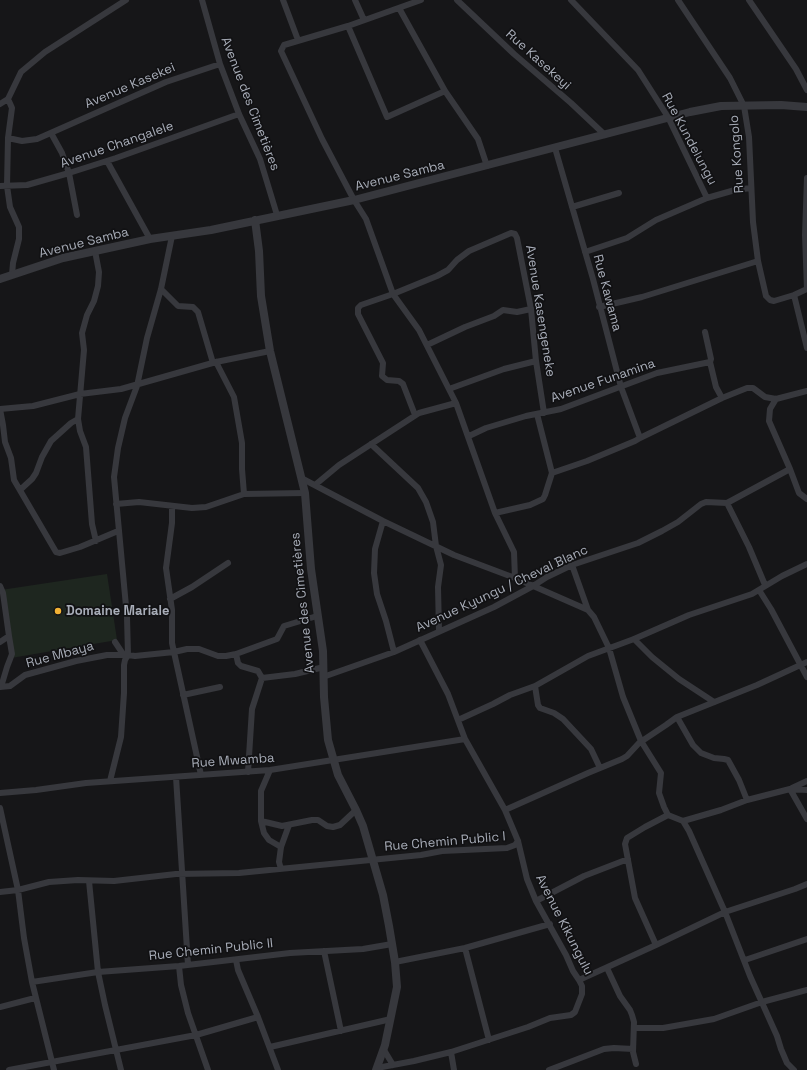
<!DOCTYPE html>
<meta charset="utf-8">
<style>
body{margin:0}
canvas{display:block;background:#161618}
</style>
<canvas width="807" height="1070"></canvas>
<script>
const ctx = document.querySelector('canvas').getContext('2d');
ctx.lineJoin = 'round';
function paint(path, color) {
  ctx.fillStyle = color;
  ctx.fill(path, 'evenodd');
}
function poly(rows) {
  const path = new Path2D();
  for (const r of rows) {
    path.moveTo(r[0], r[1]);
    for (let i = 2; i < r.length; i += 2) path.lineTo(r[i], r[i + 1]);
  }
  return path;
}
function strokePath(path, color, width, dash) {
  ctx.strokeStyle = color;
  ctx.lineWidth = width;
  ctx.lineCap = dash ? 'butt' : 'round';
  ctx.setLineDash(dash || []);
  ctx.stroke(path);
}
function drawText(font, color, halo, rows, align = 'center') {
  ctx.font = font + ' "Space Grotesk",sans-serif';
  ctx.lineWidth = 3.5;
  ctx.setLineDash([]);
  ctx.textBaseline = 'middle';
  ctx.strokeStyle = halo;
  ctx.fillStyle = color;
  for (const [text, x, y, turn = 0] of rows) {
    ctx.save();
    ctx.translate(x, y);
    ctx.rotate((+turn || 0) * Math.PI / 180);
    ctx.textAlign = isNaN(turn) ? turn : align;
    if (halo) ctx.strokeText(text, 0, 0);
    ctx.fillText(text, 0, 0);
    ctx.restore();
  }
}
paint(poly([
 [107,574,117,640,11,658,1,590]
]), '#1e261f');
strokePath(poly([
 [202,0,220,64,239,114,260,159,277,215],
 [283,0,298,40],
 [355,0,364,20],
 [421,0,348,26,284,45,281,51,322,139,354,200,366,219,393,294,419,330,456,403,495,513,514,552,515,578],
 [457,0,514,54,571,103,605,135],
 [571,0,638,70,668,117,707,198],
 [678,0,730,78,744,106,749,137,753,222,758,261,766,296,770,300,774,301,794,295,807,289],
 [749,0,796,69,807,90],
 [399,8,445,91,478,139,487,166],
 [348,26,387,117,445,91],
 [8,99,12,108,8,138,7,186,10,207,19,227,19,239,13,263,12,275],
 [0,104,8,99,21,72,45,52,126,0],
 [51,133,62,153,69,173,77,215],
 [8,138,22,141,37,139,166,82,220,64],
 [107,161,150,239],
 [0,186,27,185,69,173,116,158,239,114],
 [572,207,619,193],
 [172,236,161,289,147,338,137,386,125,418,118,448,114,477,127,617,128,655,135,656,174,652,187,649,199,649,218,656,226,656,236,654,277,639,284,626,317,616],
 [95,251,99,272,98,286,94,301,87,315,82,333,84,350,78,419,80,431,86,447,92,524,96,541],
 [585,252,627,238,656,220,707,198,735,190,751,188],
 [161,289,178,306,193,307,198,312,213,363],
 [807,289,805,235,807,178],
 [794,295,807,348],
 [599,307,642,297,758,261],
 [705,332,711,359,710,362],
 [427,345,465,327,494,316,503,310,517,312,531,309],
 [216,362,234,397,242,443,242,469,244,494],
 [449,389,504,369,536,361],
 [0,409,33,406,80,394,121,389,216,362,270,351],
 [0,409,3,425,5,442,11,458,14,480,56,552,60,553,80,547,118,531],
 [415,415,403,384,399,381,387,380,382,376,383,363,358,314,358,308,361,305,393,294,437,276,448,270,457,260,469,251,511,233,515,234,517,238,531,309,536,361,544,413],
 [469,436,486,428,526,416,561,409,657,373,710,362,716,387,722,398],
 [640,438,722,398,747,388,753,388,765,397,776,399,807,391],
 [371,444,418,488,426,502,433,522,436,546,441,565,438,587,439,631],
 [790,469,799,493,807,499],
 [552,473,587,461,635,441,640,438,621,387,593,279,555,148],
 [303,479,383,521,454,555,515,578,588,610,594,617,609,648,623,697,641,741,661,773,659,793,664,807,668,815,683,821,689,831,725,912,750,976,777,1036,781,1049,787,1063,794,1070],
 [315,485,339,465,419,413,456,403],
 [20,490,32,479,36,473,42,457,51,441,71,423,78,419],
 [727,503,749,547,765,585],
 [116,504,139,502,192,508,206,507,244,494,305,493],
 [172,506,172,523,166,568,172,610,172,643,201,775],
 [495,513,530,505,543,499,545,495,552,473,537,414],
 [383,521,375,549,374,573,377,594,386,621,394,652],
 [572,565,588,610],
 [0,586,3,593,9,636,0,642],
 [759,590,771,609,807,677],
 [170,599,192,587,228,563],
 [634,639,652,657,679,679,714,702],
 [115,642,123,654],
 [236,654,238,663,241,666,258,671,262,678,252,709,248,772],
 [323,677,394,652,494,607,533,586,547,577,572,565,638,543,662,531,678,522,701,504,706,502,727,503,790,469,769,421,770,409,776,399],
 [262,678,295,674,324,667],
 [535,686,538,705,540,708,554,713,563,719,591,749,600,768],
 [0,687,10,686,25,675,76,661,107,655,128,655,125,660,124,665,124,693,121,737,110,781],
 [1,687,7,667,12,654,9,636],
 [183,695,220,687],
 [677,717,693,745,701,753,714,758,724,759,728,760,739,780,747,800],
 [458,720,493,704,510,695,535,686,588,656,634,639,689,615,752,594,782,576,807,564],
 [270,770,261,791,261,821,264,833,269,840,281,847],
 [176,777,188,965],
 [792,788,807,781],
 [790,789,807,819],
 [0,793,36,790,86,783,270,770,465,739],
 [0,808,18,890,24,938,32,982,54,1070],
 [505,810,588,773,622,759,627,756,639,743,666,725,677,717,757,685,807,662],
 [261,821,282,826,312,820,318,820,327,826,333,827,340,825,356,810],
 [683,821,721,810,747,800,790,789,807,790],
 [281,869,279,862,281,847,289,825],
 [89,881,98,972,105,1005,121,1070],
 [0,892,18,890,49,882,78,880,114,881,176,874,239,873,421,855,442,851,507,848,515,845,518,841],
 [536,901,584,876,628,859],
 [656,945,635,898,625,844,627,838,645,827,668,815],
 [465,948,489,1040],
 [324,951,341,1031],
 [236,960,238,970,258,1017,278,1070],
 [745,960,807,939],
 [395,962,465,948,550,924],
 [179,966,181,985,188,1013,208,1070],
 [607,968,620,996,630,1010,632,1015,634,1022,633,1052,636,1064],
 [579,980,656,945,725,912,795,889,807,884],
 [32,982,98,972,179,966,290,953,363,949,392,944],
 [0,1007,35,998],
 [634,1028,663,1028,714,1019,762,1002,807,990],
 [270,1047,391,1019],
 [384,1050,393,1065],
 [451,1052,454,1070],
 [377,1068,414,1061,451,1052,528,1027,550,1018,571,1015,575,1012,582,994,582,986,579,980,573,971,566,955,536,901,527,879,518,841,505,810,465,739,448,694,420,640],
 [9,1070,196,1035,258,1017],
 [549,1070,604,1049,614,1048,633,1049]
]), '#37383d', 6);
strokePath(poly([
 [255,220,259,251,261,296,270,351,305,493,311,569,323,651,324,697,328,740,338,775,356,810,363,826,383,895,389,926,395,962,397,987,385,1045,376,1070],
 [0,279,63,258,95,251,150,239,211,230,354,200,690,112,721,106,781,105,807,107]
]), '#37383d', 8);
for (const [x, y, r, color] of [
 [58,611,4,"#f2b134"]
]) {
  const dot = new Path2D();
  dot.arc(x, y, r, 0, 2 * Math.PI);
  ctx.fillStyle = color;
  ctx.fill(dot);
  strokePath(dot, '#111113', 1.5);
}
drawText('13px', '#a8adb8', '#111113', [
 ["Rue Kasekeyi",538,60,42],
 ["Avenue Kasekei",130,86,-23],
 ["Avenue des Cimetières",250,104,69],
 ["Rue Kundelungu",689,139,62],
 ["Avenue Changalele",117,145,-19],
 ["Rue Kongolo",737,154,-94],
 ["Avenue Samba",400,176,-14],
 ["Avenue Samba",84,243,-14],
 ["Rue Kawama",607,293,75],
 ["Avenue Kasengeneke",540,311,81],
 ["Avenue Funamina",603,381,-19],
 ["Avenue Kyungu / Cheval Blanc",502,589,-25],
 ["Avenue des Cimetières",303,603,-96],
 ["Rue Mbaya",60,655,-15],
 ["Rue Mwamba",233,761,-4],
 ["Rue Chemin Public I",445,842,-5],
 ["Avenue Kikungulu",564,925,63],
 ["Rue Chemin Public II",211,950,-6]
]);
drawText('bold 13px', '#a8adb8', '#111113', [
 ["Domaine Mariale",66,611]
], 'left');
</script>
